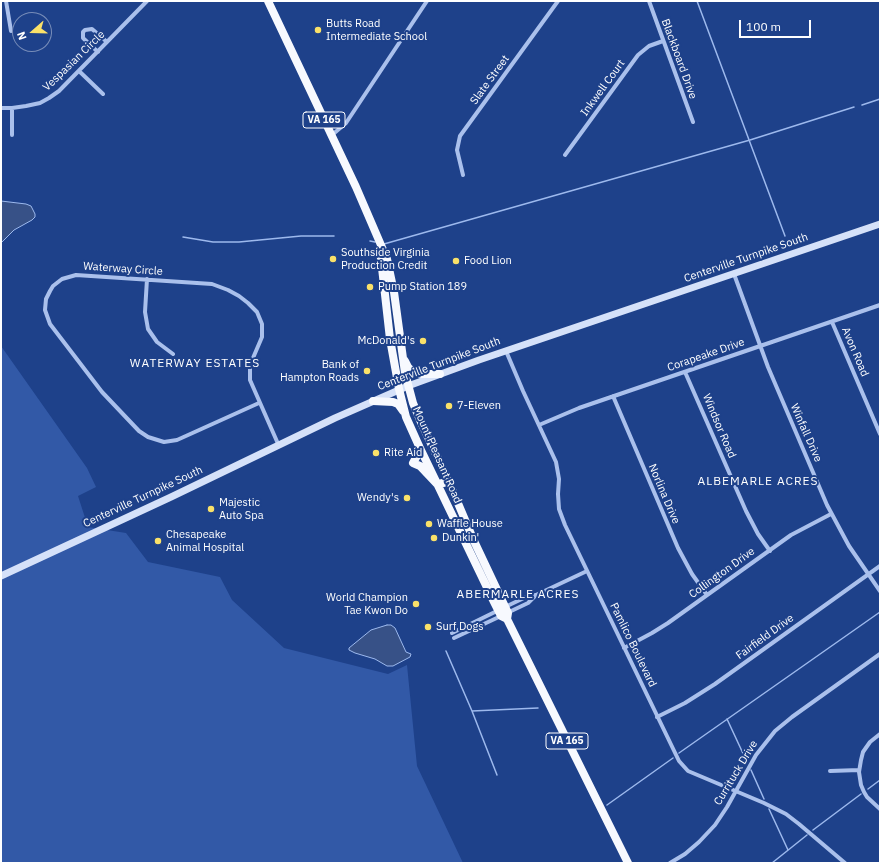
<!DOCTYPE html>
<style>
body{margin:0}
#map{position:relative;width:881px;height:864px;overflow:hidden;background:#1e418a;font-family:"IBM Plex Sans",sans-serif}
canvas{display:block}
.frame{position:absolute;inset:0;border:2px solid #fff;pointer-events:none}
.north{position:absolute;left:12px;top:12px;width:40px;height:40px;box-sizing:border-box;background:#1e418a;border:1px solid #788db9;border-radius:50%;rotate:250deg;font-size:11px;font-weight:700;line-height:16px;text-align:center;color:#fff}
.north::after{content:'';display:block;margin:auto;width:14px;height:18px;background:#fae169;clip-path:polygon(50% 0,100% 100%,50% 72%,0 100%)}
.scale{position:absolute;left:739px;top:20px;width:72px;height:18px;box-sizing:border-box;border:2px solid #fff;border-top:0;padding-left:5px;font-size:12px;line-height:14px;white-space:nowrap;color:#fff;-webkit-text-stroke:3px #1e418a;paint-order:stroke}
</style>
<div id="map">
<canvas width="881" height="864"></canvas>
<div class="frame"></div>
<div class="north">N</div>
<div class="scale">100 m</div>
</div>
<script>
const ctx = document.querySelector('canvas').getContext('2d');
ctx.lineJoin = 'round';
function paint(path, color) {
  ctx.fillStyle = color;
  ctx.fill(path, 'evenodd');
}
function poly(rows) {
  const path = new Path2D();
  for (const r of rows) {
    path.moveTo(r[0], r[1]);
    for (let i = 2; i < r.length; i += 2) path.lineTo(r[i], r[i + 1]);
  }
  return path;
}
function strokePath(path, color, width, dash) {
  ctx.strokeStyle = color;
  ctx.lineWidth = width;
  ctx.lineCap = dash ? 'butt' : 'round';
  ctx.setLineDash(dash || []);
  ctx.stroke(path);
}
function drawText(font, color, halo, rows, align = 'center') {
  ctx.font = font + ' "IBM Plex Sans",sans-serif';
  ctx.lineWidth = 4;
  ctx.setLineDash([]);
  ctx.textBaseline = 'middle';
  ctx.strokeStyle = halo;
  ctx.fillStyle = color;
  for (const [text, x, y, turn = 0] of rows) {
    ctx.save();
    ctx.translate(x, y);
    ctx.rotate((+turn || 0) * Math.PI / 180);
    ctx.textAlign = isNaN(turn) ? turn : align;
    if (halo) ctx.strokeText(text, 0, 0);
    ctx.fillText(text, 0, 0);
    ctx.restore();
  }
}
paint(poly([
 [1,346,87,468,96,487,78,496,88,527,126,533,148,562,220,577,232,600,284,648,388,674,407,665,417,766,463,863,1,863]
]), '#3259a7');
const water = poly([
 [1,201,26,204,31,206,35,214,35,217,32,220,14,230,1,243,1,201],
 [387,625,391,625,395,628,406,652,411,654,410,657,393,666,387,666,375,659,355,653,349,650,349,648,371,630,387,625]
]);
paint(water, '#375187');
strokePath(water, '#9db9ed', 1);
strokePath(poly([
 [697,1,785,236],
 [862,105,880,99],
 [183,237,213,242,239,242,301,236,334,236],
 [370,241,375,242],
 [384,244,750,140,854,107],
 [446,651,472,711,497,775],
 [472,711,538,708],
 [727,719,747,762],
 [679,753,880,612],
 [751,770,764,799],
 [868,789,880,780],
 [607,805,673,758],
 [769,809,788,850],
 [813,830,861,794],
 [772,863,807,835]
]), '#9db9ed', 1.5);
strokePath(poly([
 [6,1,11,31],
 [649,1,693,122],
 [98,52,83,38,83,32,85,30,92,29,107,42],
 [79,71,103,94],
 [1,108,12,108,26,106,40,103,49,98,59,91,147,1],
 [12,135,12,108],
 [332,135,346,123,427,1],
 [565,155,638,55,649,46,663,41],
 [463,175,457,150,460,136,558,1],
 [734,274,768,367,827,505,849,546,880,591],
 [147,279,145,312,148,329,157,342,173,354],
 [832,322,880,434],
 [506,351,523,391,556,462,559,479,558,494,559,509,565,525,679,761,688,771,764,803,786,814,799,824,845,863],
 [685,372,746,511,758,534,770,551],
 [613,396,678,548,692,574,707,595],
 [259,403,177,440,164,442,148,437,139,431,102,392,50,324,45,310,46,299,50,291,53,286,62,279,76,275,212,284,228,290,239,296,248,303,257,312,262,324,262,337,250,365,250,380,279,446],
 [539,425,579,408,880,305],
 [505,607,526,597,536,595],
 [507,613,528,603,536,595,587,571],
 [452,633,499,610],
 [454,638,501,616],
 [624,648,652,633,668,623,791,535,831,514],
 [657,717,685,703,715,684,880,566],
 [880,734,870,742,863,752,861,760,859,772,861,785,864,792,867,797,880,809],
 [830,771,859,770],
 [670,863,685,854,699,842,715,825,727,807,756,755,775,731,792,717,880,654]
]), '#aac0ec', 4);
strokePath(poly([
 [1,576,171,497,335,418,408,386,479,360,880,224]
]), '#d5e1f9', 7);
strokePath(poly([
 [268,1,356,187,387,259,394,292,405,373,413,403,420,420,449,482,474,541,508,613,507,619,628,863],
 [380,250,390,339,399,389,406,417,419,446,494,602,501,616,507,619],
 [405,361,408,367,413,372,422,374,440,374],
 [373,401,393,402,398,404,403,411],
 [419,446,418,454,413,463,420,466,437,484,449,482]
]), '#f7f9fe', 8);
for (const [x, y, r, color] of [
 [318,30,4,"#fae169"],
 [333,259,4,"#fae169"],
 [456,261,4,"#fae169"],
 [370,287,4,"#fae169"],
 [423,341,4,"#fae169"],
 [367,371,4,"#fae169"],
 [449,406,4,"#fae169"],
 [376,453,4,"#fae169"],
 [407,498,4,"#fae169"],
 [211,509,4,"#fae169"],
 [429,524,4,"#fae169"],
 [434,538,4,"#fae169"],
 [158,541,4,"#fae169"],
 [416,604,4,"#fae169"],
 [428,627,4,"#fae169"]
]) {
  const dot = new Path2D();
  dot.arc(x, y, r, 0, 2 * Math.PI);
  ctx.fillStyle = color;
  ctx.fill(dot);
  strokePath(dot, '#1e418a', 1.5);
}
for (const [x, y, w] of [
 [324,120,42],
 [567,741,42]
]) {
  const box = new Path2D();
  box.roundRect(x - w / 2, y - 8, w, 16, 3);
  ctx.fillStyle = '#1e418a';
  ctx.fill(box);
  strokePath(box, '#fff', 1);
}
drawText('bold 10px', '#fff', null, [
 ["VA 165",324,120],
 ["VA 165",567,741]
]);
drawText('11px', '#fff', '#1e418a', [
 ["Butts Road",326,24],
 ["Intermediate School",326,37],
 ["Southside Virginia",341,253],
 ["Production Credit",341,266],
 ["Food Lion",464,261],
 ["Pump Station 189",378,287],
 ["McDonald's",415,341,"right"],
 ["Bank of",359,365,"right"],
 ["Hampton Roads",359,378,"right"],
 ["7-Eleven",457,406],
 ["Rite Aid",384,453],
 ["Wendy's",399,498,"right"],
 ["Majestic",219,503],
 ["Auto Spa",219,516],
 ["Waffle House",437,524],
 ["Chesapeake",166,535],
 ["Animal Hospital",166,548],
 ["Dunkin'",442,538],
 ["World Champion",408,598,"right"],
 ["Tae Kwon Do",408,611,"right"],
 ["Surf Dogs",436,627]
], 'left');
drawText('11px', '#fff', '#1e418a', [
 ["Blackboard Drive",679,59,70],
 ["Vespasian Circle",74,61,-44],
 ["Slate Street",490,80,-54],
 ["Inkwell Court",603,88,-54],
 ["Centerville Turnpike South",746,258,-19],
 ["Waterway Circle",123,269,4],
 ["Avon Road",855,352,67],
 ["Corapeake Drive",706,355,-19],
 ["Centerville Turnpike South",439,364,-21],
 ["Windsor Road",719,426,67],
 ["Winfall Drive",806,433,66],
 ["Mount Pleasant Road",437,455,66],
 ["Norlina Drive",664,494,67],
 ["Centerville Turnpike South",143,497,-25],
 ["Collington Drive",722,573,-36],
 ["Fairfield Drive",765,637,-36],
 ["Pamlico Boulevard",633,645,64],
 ["Currituck Drive",736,773,-59]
]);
ctx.letterSpacing = '1px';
drawText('12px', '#fff', '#1e418a', [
 ["WATERWAY ESTATES",195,364],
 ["ALBEMARLE ACRES",758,482],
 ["ABERMARLE ACRES",518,595]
]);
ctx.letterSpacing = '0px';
</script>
